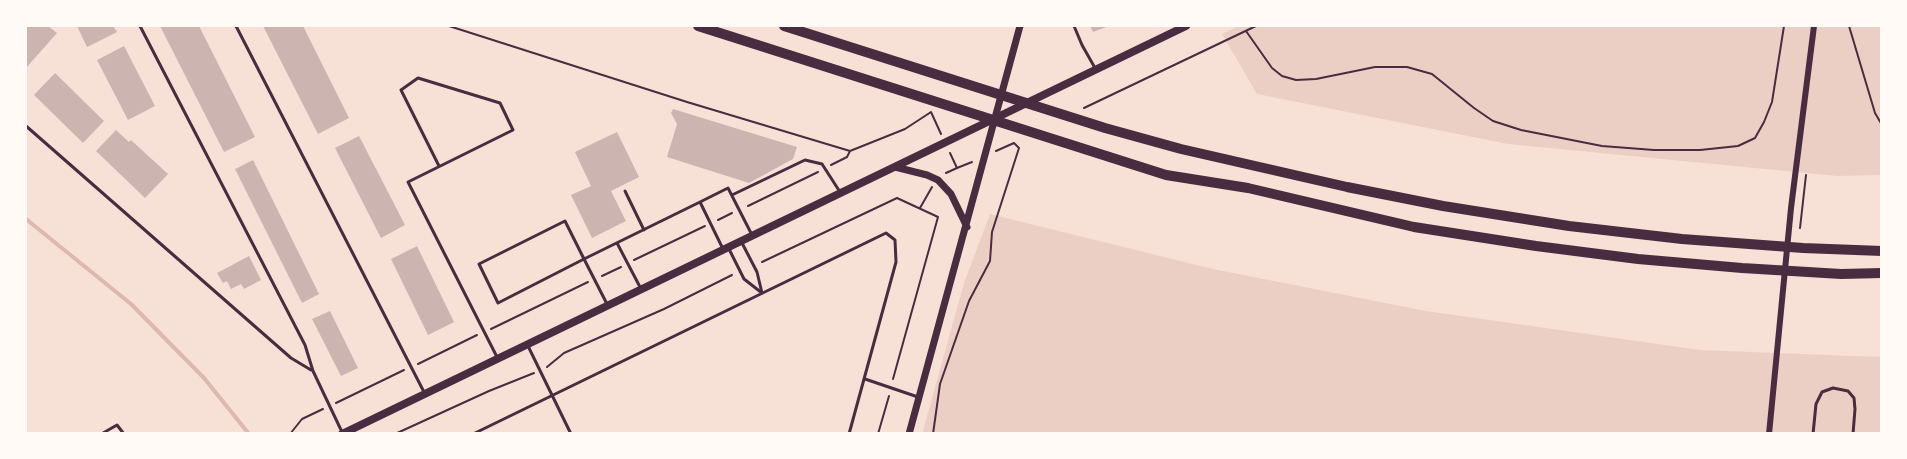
<!DOCTYPE html>
<style>
body{margin:0}
#map{position:relative;width:1907px;height:459px;overflow:hidden;background:#f7e1d7;font-family:"Noto Sans",sans-serif}
canvas{display:block}
.frame{position:absolute;inset:0;border:27px solid #fffaf5;pointer-events:none}
</style>
<div id="map">
<canvas width="1907" height="459"></canvas>
<div class="frame"></div>
</div>
<script>
const ctx = document.querySelector('canvas').getContext('2d');
ctx.lineJoin = 'round';
function paint(path, color) {
  ctx.fillStyle = color;
  ctx.fill(path, 'evenodd');
}
function poly(rows) {
  const path = new Path2D();
  for (const r of rows) {
    path.moveTo(r[0], r[1]);
    for (let i = 2; i < r.length; i += 2) path.lineTo(r[i], r[i + 1]);
  }
  return path;
}
function strokePath(path, color, width, dash) {
  ctx.strokeStyle = color;
  ctx.lineWidth = width;
  ctx.lineCap = dash ? 'butt' : 'round';
  ctx.setLineDash(dash || []);
  ctx.stroke(path);
}
paint(poly([
 [1239,26,1881,26,1881,175,1837,176,1508,144,1257,94,1222,34],
 [990,214,1213,269,1426,311,1700,350,1881,357,1881,433,922,434,964,283]
]), '#ebcfc5');
strokePath(poly([
 [26,219,131,304,204,378,249,434]
]), '#dcb8b0', 4);
paint(poly([
 [26,26,48,26,57,33,26,68],
 [77,26,113,26,117,32,87,47],
 [160,26,199,26,255,137,224,152],
 [263,26,303,26,349,118,318,134],
 [1090,26,1109,26,1093,32],
 [124,46,155,106,128,120,97,60],
 [55,73,104,121,83,143,34,95],
 [673,109,797,147,793,159,749,183,667,157,677,124,671,113],
 [116,130,129,142,131,140,168,174,145,198,96,151],
 [617,132,639,177,611,191,626,221,592,238,571,195,591,186,575,152],
 [359,136,405,225,381,238,335,148],
 [253,160,319,294,302,303,235,169],
 [417,246,454,322,428,335,391,259],
 [249,256,261,280,244,289,241,284,231,289,227,281,223,283,217,273],
 [330,311,358,368,341,376,312,319]
]), '#ccb4b1');
strokePath(poly([
 [449,26,687,102,850,151,905,129,931,112,941,134],
 [1849,26,1875,113,1882,125],
 [1246,31,1272,68,1282,76,1296,80,1316,79,1375,67,1407,67,1432,74,1474,108,1493,121,1521,130,1602,146,1654,150,1700,150,1738,146,1755,138,1764,122,1772,102,1784,26],
 [1084,108,1256,26],
 [950,153,957,168,972,162],
 [831,165,847,157,850,151],
 [946,173,957,168],
 [748,206,818,172],
 [920,208,932,187],
 [718,220,732,213],
 [1800,228,1806,175],
 [634,260,705,226],
 [762,262,897,198,938,217,893,379],
 [602,276,621,267],
 [491,329,588,282],
 [418,364,477,335],
 [547,367,564,353,664,309,732,275],
 [336,403,404,370],
 [290,434,302,419,323,409],
 [395,434,489,391,534,373],
 [878,434,889,396],
 [933,434,940,384,969,301,990,261,992,232,1019,148,1014,143,996,151]
]), '#4a2c40', 2);
strokePath(poly([
 [140,26,305,345,313,371,342,432],
 [236,26,424,392],
 [1074,26,1082,45,1095,68],
 [26,126,291,358,311,370],
 [439,166,401,90,418,78,500,103,513,130,408,182,497,357],
 [625,191,644,230],
 [732,195,805,160,822,164,840,192],
 [700,202,728,188,752,235],
 [617,243,640,287],
 [729,249,744,279,762,293,757,272,742,243],
 [607,304,584,259,498,303,479,264,565,221,584,259,700,202,723,249],
 [528,346,571,434],
 [865,379,918,397],
 [103,433,117,425,124,434],
 [473,434,886,233,895,240,896,262,849,434],
 [1813,434,1816,404,1822,392,1833,388,1848,391,1854,398,1855,409,1853,434]
]), '#4a2c40', 3);
strokePath(poly([
 [1769,434,1791,208,1814,26]
]), '#4a2c40', 6);
strokePath(poly([
 [895,167,927,175,938,180,951,194,967,227],
 [909,434,1020,26]
]), '#4a2c40', 7);
strokePath(poly([
 [342,434,1186,26]
]), '#4a2c40', 8);
strokePath(poly([
 [698,26,1166,175,1248,188,1414,227,1536,246,1638,259,1742,268,1841,274,1882,273],
 [784,26,1105,128,1181,149,1347,187,1443,206,1569,226,1682,239,1803,248,1882,251]
]), '#4a2c40', 10);
</script>
